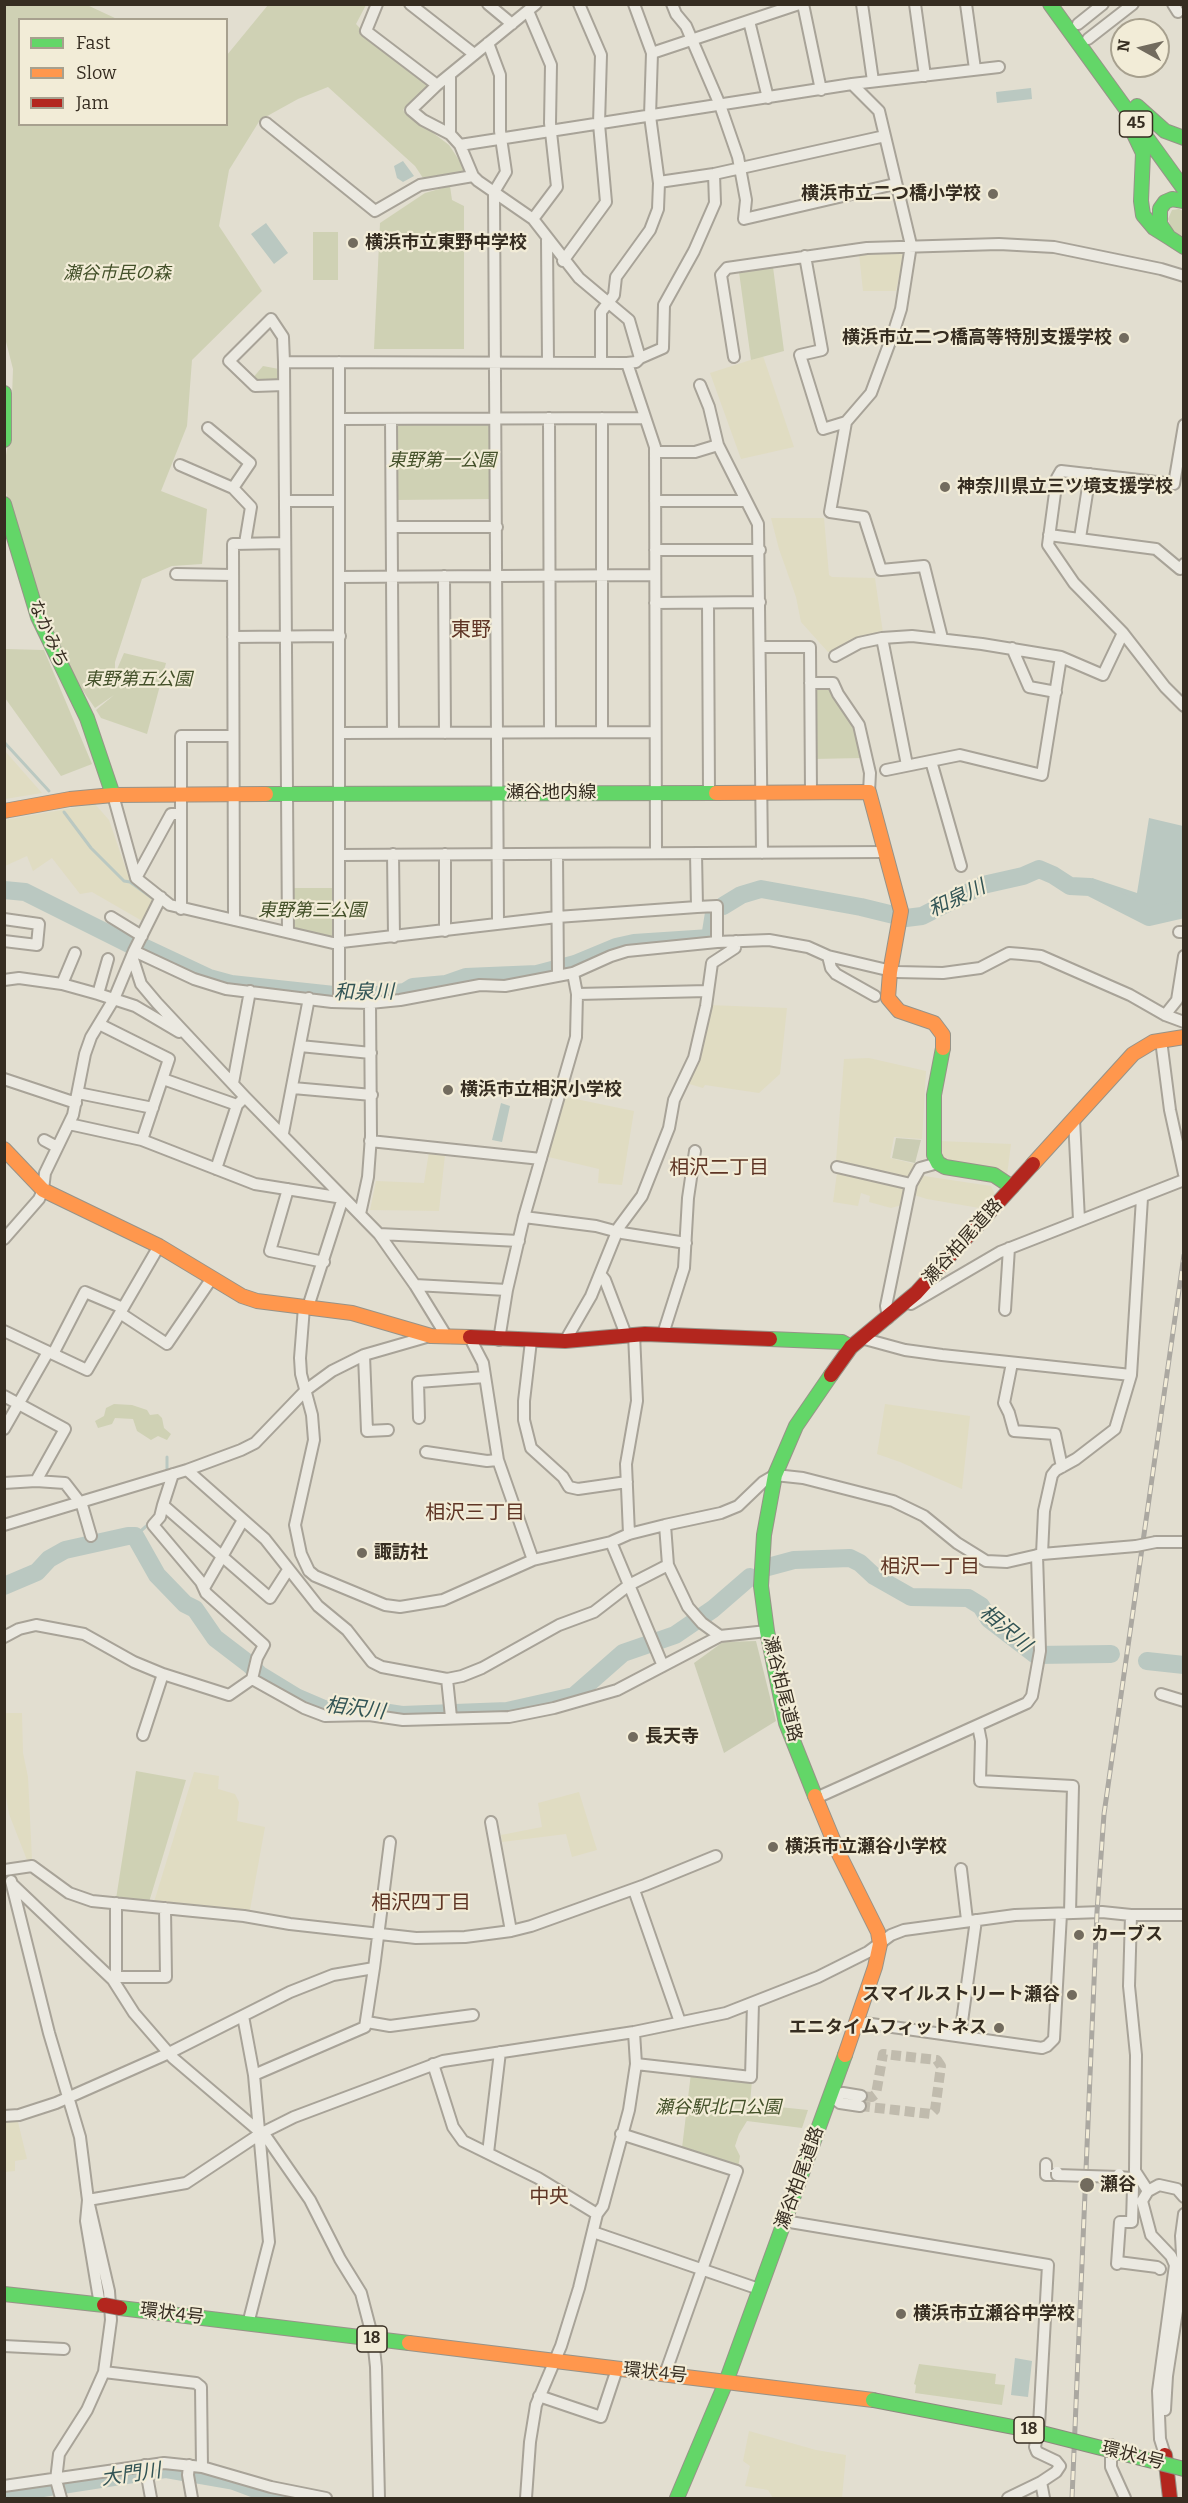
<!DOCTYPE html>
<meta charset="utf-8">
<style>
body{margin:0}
#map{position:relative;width:1188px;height:2503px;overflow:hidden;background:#e2ded0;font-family:Bitter,serif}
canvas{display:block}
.frame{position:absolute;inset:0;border:6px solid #362d21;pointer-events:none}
.legend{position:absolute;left:18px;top:18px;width:210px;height:108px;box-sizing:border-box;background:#f2ecd7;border:2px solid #a7a08e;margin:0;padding:8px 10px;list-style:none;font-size:18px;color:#362d21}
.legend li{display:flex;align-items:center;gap:12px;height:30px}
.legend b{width:30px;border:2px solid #a7a08e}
.north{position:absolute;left:1110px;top:18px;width:60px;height:60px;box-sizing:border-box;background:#f2ecd7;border:2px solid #a7a08e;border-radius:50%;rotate:278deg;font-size:16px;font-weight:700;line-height:24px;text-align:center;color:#362d21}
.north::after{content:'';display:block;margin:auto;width:21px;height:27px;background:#726b5e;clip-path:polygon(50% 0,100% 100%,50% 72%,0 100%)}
</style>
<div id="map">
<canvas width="1188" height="2503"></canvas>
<div class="frame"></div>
<ul class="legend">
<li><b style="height:8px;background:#63d668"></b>Fast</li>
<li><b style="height:8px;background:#ff974d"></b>Slow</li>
<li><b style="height:8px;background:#b3261e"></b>Jam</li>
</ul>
<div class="north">N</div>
</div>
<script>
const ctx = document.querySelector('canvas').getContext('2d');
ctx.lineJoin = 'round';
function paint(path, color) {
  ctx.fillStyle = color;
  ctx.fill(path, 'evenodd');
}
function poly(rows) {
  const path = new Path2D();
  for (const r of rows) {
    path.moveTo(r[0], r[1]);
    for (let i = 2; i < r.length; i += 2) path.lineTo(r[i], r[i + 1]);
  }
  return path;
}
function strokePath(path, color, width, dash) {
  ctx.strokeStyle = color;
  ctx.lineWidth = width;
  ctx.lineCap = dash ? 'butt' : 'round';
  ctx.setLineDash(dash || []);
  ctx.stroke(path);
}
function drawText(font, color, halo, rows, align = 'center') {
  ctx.font = font + ' Bitter,"Noto Sans JP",serif';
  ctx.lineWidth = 4.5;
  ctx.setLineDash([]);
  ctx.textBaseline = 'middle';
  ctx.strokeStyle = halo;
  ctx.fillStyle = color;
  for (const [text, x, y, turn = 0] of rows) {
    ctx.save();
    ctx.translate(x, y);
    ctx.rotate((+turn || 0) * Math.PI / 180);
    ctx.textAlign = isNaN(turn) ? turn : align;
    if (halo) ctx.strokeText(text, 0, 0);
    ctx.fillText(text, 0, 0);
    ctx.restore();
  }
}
paint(poly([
 [905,249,896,291,863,291,859,254],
 [763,356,794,447,741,459,710,373],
 [771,518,824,518,829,575,832,577,875,578,883,633,828,652,801,622,796,597,779,549],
 [5,751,42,793,5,799],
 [95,804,109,820,128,875,155,903,144,922,92,892,80,894,52,858,33,871,27,856,5,866,5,820],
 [708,1005,787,1008,780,1074,759,1093,705,1085,703,1088,686,1083],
 [869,1058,926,1071,922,1139,894,1137,890,1158,915,1164,908,1179,836,1161,844,1059],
 [561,1096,634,1111,622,1185,598,1183,599,1169,544,1156],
 [939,1141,1011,1144,1007,1175,946,1160,940,1156],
 [429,1152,445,1155,439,1211,370,1210,376,1181,424,1183],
 [837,1173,904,1187,902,1205,891,1208,869,1202,870,1196,861,1193,858,1206,833,1202],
 [924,1176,991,1186,996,1196,985,1209,927,1199,911,1194,918,1177],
 [885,1404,970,1416,962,1489,900,1462,877,1454],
 [5,1713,22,1713,23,1753,28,1777,32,1859,27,1860,9,1814,4,1784],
 [194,1772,219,1776,218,1789,235,1794,239,1802,237,1821,265,1827,250,1910,154,1902],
 [579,1792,597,1850,572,1857,566,1834,502,1842,501,1835,542,1827,538,1803],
 [4,2117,17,2118,27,2159,15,2161,15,2171,5,2172],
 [749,2431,816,2450,846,2455,842,2498,773,2498,768,2490,745,2486,750,2466,743,2461]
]), '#e0dcc2');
paint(poly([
 [4,5,87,5,117,19,20,20,20,124,226,124,227,55,268,5,366,5,356,24,378,47,428,85,403,110,449,145,465,169,463,173,423,178,415,166,328,87,298,99,260,120,229,170,219,226,262,291,192,360,187,426,161,491,207,509,202,564,172,566,142,579,115,662,115,674,124,653,166,663,147,734,101,718,96,710,114,695,95,708,76,681,22,568,6,492,5,461,11,426,13,369,4,334],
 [450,186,452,200,464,206,464,349,374,349,380,223,425,193],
 [1179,209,1183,211,1183,239,1172,230,1168,219,1172,210],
 [313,232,338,232,338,280,313,280],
 [773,267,784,351,751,360,739,272],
 [263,366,279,369,280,381,253,382,251,380],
 [491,422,492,499,394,500,393,424],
 [5,649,44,650,92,764,61,776,5,698],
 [831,687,853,726,862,758,813,759,813,688],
 [291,888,334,888,333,935,330,938,289,928],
 [114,1404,132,1405,147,1410,150,1415,158,1414,162,1418,164,1428,171,1434,167,1440,158,1436,151,1440,137,1431,133,1419,115,1418,112,1424,98,1428,95,1421,104,1416,106,1408],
 [136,1771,186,1780,149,1902,116,1899],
 [691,2073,752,2080,750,2104,808,2110,802,2128,747,2121,739,2134,735,2146,740,2156,738,2168,682,2148],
 [919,2364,996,2374,995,2384,1005,2385,1002,2405,915,2393,916,2385,914,2384]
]), '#cfd1b4');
paint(poly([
 [896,1138,921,1140,915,1163,892,1158],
 [756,1641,776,1721,724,1753,694,1663,723,1642]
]), '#caccb3');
paint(poly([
 [1031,88,1032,99,997,103,996,92],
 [403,161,414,176,403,182,397,178,394,166],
 [266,223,288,253,274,264,251,234],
 [1149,818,1183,826,1183,910,1143,914,1090,887,1092,878,1137,893],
 [501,1103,510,1106,502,1142,492,1140],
 [1015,2358,1032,2361,1028,2397,1011,2395]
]), '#bac8c1');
strokePath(poly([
 [4,742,49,791],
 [64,812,91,848,124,881,130,882,155,900],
 [167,1474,167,1457],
 [135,1536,151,1522]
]), '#bac8c1', 3);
strokePath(poly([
 [4,890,25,892,131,945,143,947,209,978,231,984,334,995,369,996,405,992,413,987,446,984,466,977,537,974,575,964,616,947,634,943,710,938,714,913],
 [723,906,741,895,761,889,861,907,906,918,922,916,983,885,1023,876,1039,869,1053,875,1070,886,1090,887,1149,917,1184,909],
 [768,1567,794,1560,850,1558,860,1563,874,1576,911,1597,968,1598,981,1606,989,1619,1036,1655,1111,1654],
 [4,1586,37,1572,49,1559,65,1550,128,1536,135,1536,157,1575,185,1604,195,1609,215,1638,249,1664,260,1675,296,1697,324,1709,369,1710,402,1715,507,1711,574,1696,623,1653,675,1635,713,1609,750,1577],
 [1147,1661,1184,1665],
 [4,2494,165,2469,234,2481,266,2493,290,2498]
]), '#bac8c1', 18);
strokePath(poly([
 [860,2106,931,2114,935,2110,941,2066,937,2060,883,2054,876,2094,872,2097,861,2096]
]), '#c0bbad', 10, [10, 5]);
const street = poly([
 [377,4,366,31,437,85],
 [410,4,474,54],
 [488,4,512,24],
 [536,4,437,85,411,110,423,120,450,134,460,145,473,176,478,181,533,219,579,278,629,320,640,358,636,362,627,363],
 [672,4,676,14,686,26,720,105,738,157,746,200,744,219,895,184],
 [803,4,821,90],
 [862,4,873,81],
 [915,4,925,76],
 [966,4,975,69],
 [1173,4,1178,12],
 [528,11,551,65,550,123,557,187,533,219],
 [749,21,768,98],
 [1078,24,1103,4],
 [1088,39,1133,4],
 [488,43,500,75,500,131,506,172,494,192,498,924],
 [652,53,799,4],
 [450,75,450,134],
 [852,84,879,111,911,245,901,309,894,331,871,393,846,422,830,512,864,517,881,570,924,566,942,638],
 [266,123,375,211,420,185,473,176],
 [460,145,852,84,999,67],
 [659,182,714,174,885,136],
 [547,240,548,363],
 [805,256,822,350,800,355,823,429,846,422],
 [563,261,606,202,599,124,601,55,579,4],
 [734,357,721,275,727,268,867,248,999,244,1054,247,1161,269,1184,276],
 [640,358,663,348,664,305,694,251,715,203,714,174],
 [284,362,627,363,655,447,656,853],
 [339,362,339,1001],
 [601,363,601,312,614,295,616,277,650,230,658,209,659,183,650,116,652,53,634,4],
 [284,385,255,386,229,361,271,319,283,337,284,362,288,932],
 [700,385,709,407,718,445],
 [549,418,550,732],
 [602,418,602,732],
 [339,419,644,418],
 [391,419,393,733],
 [1184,425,1174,484,1061,471,1057,478,1048,545,1074,583,1123,633,1165,687,1184,706],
 [208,428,250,463,233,488],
 [655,452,695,452,718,445,758,524,762,853],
 [180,465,233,488,251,507,245,543],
 [285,501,339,501],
 [655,501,745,501],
 [392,527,497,527],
 [1049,535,1156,549,1180,569,1184,564],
 [1080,538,1090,474],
 [655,550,760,550],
 [176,574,232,575],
 [444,576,445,733],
 [339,577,655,575],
 [655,603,760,602],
 [708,603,709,793],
 [233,637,340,636],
 [882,638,907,765],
 [760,647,810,647,811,793],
 [1012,648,1029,687,1056,692],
 [835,656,859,643,882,638,912,636,982,644,1061,657,1103,675,1123,633],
 [810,683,833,683,838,694,859,725,870,773,869,792],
 [340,733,655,732],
 [931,761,961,866],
 [886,770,960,755,1042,775,1061,657],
 [113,795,136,878,170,905,333,943,557,917,697,907],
 [696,853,697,907,717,906,717,942],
 [393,854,394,937],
 [445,854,445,931],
 [557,854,558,975],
 [340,855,884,852],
 [136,878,171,814,181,814],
 [181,909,181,736,233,736],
 [111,917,142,936],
 [4,919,39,924,37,945,4,941],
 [234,920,233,544,285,543],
 [1179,932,1184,932],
 [134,951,194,979,226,989,332,1002,370,1003,400,1000,480,985,505,986,573,973,611,956,627,951,717,942,769,940,808,947,828,956,896,972,943,973,980,968,1009,953,1022,954,1041,956,1130,995,1165,1015,1184,1022],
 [132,956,141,984,157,1003,245,1097,379,1234,415,1285,447,1337],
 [828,956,831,968,836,974,875,996],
 [4,980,19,978,62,984,98,994,135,1006,179,1032],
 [62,984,75,953],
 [98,994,108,959],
 [577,994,708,991],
 [1165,1015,1177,1000,1184,956],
 [99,1024,169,1059,142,1140],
 [1161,1040,1170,1110,1184,1174],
 [300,1046,371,1053],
 [4,1079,76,1103],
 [163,1079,237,1105,245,1097],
 [233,1083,250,991],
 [293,1088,372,1095],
 [78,1093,153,1108],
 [1074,1119,1079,1220],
 [69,1124,142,1140,255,1184,343,1198,308,1307],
 [283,1133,309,998],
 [44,1140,57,1147],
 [370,1141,541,1159],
 [837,1167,911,1184],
 [216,1169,237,1105],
 [288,1189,270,1251,324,1262],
 [360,1214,368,1177,371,1136,370,1003],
 [524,1217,596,1226,622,1233,686,1243],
 [379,1234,519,1241],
 [4,1239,39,1199,43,1190,45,1173,73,1115,85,1054,91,1037,114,999,134,951,161,897],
 [600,1274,605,1280,626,1335],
 [415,1285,507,1290],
 [911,1304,1000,1252,1184,1180],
 [304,1307,300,1358,301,1374,312,1415,314,1440,295,1525,301,1554,309,1571,315,1576,385,1605,400,1607,443,1600,533,1560,611,1542,629,1534,665,1525,721,1513,738,1506,763,1482,775,1475,803,1478,893,1501,924,1516,957,1543,986,1561,1007,1562,1042,1554,1136,1546],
 [1005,1310,1009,1248],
 [120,1313,167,1344,212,1278],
 [888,1318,886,1306,911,1184,920,1168,938,1163],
 [4,1331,87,1370,159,1246],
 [663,1334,684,1268,688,1198,695,1151],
 [470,1338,483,1363,498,1460,533,1560],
 [861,1338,905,1350,942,1355,1131,1375],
 [499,1340,507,1290,524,1217,576,1037,577,994,573,973],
 [531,1341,524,1401,524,1420,531,1448,563,1477,569,1487,578,1489,627,1482],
 [565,1341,591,1296,619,1227,642,1196,669,1128,674,1100,694,1058,706,1006,712,963,735,948,736,941],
 [53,1354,85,1292,123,1308],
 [364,1355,367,1431,388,1430],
 [1012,1363,1004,1403,1009,1413,1014,1431,1055,1434,1062,1467],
 [4,1396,65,1429,36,1481],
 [419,1418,418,1382,485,1377],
 [4,1429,48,1352],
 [426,1452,487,1461,498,1460],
 [187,1470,265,1539,318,1606,347,1630,372,1662,382,1667,447,1679,462,1676,482,1668,559,1625,594,1612,629,1585,668,1565],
 [4,1483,36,1481,65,1483,82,1505,91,1536],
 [163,1505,173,1474],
 [4,1525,187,1470,241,1450,255,1443,306,1390,332,1371,364,1355,430,1336],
 [665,1525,668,1565,688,1607,702,1623,720,1636],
 [629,1534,626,1464,637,1401,634,1334],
 [611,1542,663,1666],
 [1156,1542,1184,1542],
 [1042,1554,1044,1511,1052,1475,1056,1470,1076,1459,1115,1429,1131,1375,1142,1198],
 [204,1588,243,1520],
 [4,1637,19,1629,36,1625,84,1634,134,1662,163,1674,229,1695,252,1679,257,1658,264,1645,206,1593,201,1582,153,1525,160,1517,163,1505,270,1598,288,1570],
 [252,1679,304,1708,325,1716,369,1715,403,1720,509,1717,554,1708,617,1690,720,1636,767,1631],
 [447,1679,451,1717],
 [1161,1694,1184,1701],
 [978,1726,981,1741,980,1781,1073,1786,1070,1913],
 [143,1735,163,1674],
 [816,1798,1027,1703,1032,1696,1040,1651,1037,1555],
 [491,1822,511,1931],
 [961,1869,967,1920],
 [5,1870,32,1866,69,1893,92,1901,244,1916,290,1924,416,1938,465,1937,511,1931,531,1926,645,1885,716,1856],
 [11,1881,49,2033,80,2137,88,2200,86,2221,100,2305],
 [12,1884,113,1980,134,2013,173,2058,267,2138,310,2200,340,2259,361,2293,373,2339,376,2367,379,2498],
 [634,1890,680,2022],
 [1131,1915,1184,1915],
 [374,1968,390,1842],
 [116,1977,116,1903],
 [113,1980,116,1977,166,1977,165,1908],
 [243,2016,254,2075,269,2242,248,2324],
 [367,2022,390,2026,473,2015],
 [857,2022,1042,2048,1047,2046,1054,2039,1061,1914],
 [960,2036,976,1920],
 [433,2064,453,2127,463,2141,538,2178,597,2214],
 [636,2064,751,2077,753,2003],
 [830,2095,840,2103,860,2106],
 [830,2095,843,2093,861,2096],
 [4,2116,19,2115,56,2103,169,2053,290,1992,333,1975,374,1968,365,2027,254,2075],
 [621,2134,737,2171,665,2374],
 [488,2153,500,2052],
 [1046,2164,1046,2175,1057,2175],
 [784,2221,1048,2265,1039,2425,1035,2447,1037,2452,1056,2461,1060,2466,1056,2472,1041,2482,1008,2498],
 [593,2232,759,2289],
 [1118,2262,1157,2267,1160,2269],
 [1117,2264,1120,2222,1132,2222,1133,2187,1131,2178,1119,2177],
 [4,2346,64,2349],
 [104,2372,196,2383,201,2387,202,2467],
 [539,2396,601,2417,617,2369],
 [1165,2410,1167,2376,1183,2272,1181,2236,1184,2214],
 [1111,2445,1111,2467,1125,2498],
 [1165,2455,1160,2439,1158,2391,1175,2265,1171,2256,1151,2235,1142,2201,1148,2191,1159,2185,1177,2189,1184,2197],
 [145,2465,151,2498],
 [189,2465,188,2475,192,2498],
 [1041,2482,1044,2498],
 [4,2486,164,2463,202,2467,271,2487,326,2498],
 [61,2498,56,2480,59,2454,87,2410,104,2372,111,2320,109,2291,88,2200,186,2183,260,2134,294,2117,443,2061,634,2032,726,2013,818,1977,868,1952,891,1935,904,1930,1015,1915,1102,1912,1131,1915,1129,1986,1136,2055,1135,2171,1148,2191],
 [526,2498,530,2442,536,2405,561,2346,579,2288,597,2214,603,2206,629,2110,636,2064,634,2032]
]);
const fast = poly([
 [1050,4,1184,189],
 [1137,106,1165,131,1184,138],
 [1133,132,1143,153,1141,201,1143,215,1154,228,1170,238],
 [1168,236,1160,224,1160,209,1165,202,1172,199,1184,201],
 [1170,238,1184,247],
 [4,393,4,440],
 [4,504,38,617,87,718,113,795],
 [266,794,716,793],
 [943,1048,934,1095,934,1155,938,1163,945,1167,994,1175,1012,1187],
 [770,1339,842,1342,851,1347],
 [815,1796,786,1723,767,1631,761,1586,764,1535,775,1475,796,1426,831,1375],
 [4,2294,104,2305],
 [120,2308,409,2343],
 [677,2498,726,2382,845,2055]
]);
const slow = poly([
 [716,793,869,792,901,911,890,972,888,998,899,1011,934,1023,943,1035,943,1048],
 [4,811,70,799,113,795,266,794],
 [4,1149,43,1190,159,1246,242,1296,257,1301,352,1313,431,1336,470,1337],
 [1033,1164,1133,1054,1153,1042,1184,1037],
 [815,1796,839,1854,878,1932,880,1944,875,1967,845,2055],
 [409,2343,873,2400]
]);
const jam = poly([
 [470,1337,565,1341,645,1334,770,1339],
 [831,1375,851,1347,916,1293,1033,1164],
 [1165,2455,1170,2498]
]);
strokePath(street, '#a8a398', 14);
strokePath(fast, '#979388', 16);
strokePath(slow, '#979388', 16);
strokePath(jam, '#979388', 16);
strokePath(street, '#ebe9e1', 10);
strokePath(fast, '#63d668', 14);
strokePath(slow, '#ff974d', 14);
strokePath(jam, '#b3261e', 14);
const rail = poly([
 [1072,2498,1097,1912,1104,1814,1184,1255]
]);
strokePath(rail, '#aba8a1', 5);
strokePath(rail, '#f2ecd7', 3, [9]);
const streetBridge = poly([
 [1136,1546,1156,1542],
 [1057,2172,1057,2175,1119,2177,1119,2174]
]);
const fastBridge = poly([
 [873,2400,1034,2431,1184,2469]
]);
const jamBridge = poly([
 [104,2305,120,2308]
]);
strokePath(streetBridge, '#a8a398', 14, []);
strokePath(fastBridge, '#8e897f', 16, []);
strokePath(jamBridge, '#8e897f', 16, []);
strokePath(streetBridge, '#ebe9e1', 10);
strokePath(fastBridge, '#63d668', 14);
strokePath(jamBridge, '#b3261e', 14);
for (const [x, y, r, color] of [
 [993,194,6,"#726b5e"],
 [353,243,6,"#726b5e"],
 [1124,338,6,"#726b5e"],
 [945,487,6,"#726b5e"],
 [448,1090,6,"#726b5e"],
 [362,1553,6,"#726b5e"],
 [633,1737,6,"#726b5e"],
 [773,1847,6,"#726b5e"],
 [1079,1935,6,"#726b5e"],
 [1072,1995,6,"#726b5e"],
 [999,2028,6,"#726b5e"],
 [1087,2185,8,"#726b5e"],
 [901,2314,6,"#726b5e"]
]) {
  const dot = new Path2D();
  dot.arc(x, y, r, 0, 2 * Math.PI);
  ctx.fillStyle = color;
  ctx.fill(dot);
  strokePath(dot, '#f2ecd7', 2);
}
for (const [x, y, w] of [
 [1136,124,33],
 [372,2339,30],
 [1029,2430,30]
]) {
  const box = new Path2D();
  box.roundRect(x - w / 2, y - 13, w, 26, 4.5);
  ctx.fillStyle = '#f2ecd7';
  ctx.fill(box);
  strokePath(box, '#362d21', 1.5);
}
drawText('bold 16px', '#362d21', null, [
 ["45",1136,124],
 ["18",372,2339],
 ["18",1029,2430]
]);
drawText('bold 18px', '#362d21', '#f2ecd7', [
 ["横浜市立二つ橋小学校",981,194,"right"],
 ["横浜市立東野中学校",365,243],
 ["横浜市立二つ橋高等特別支援学校",1112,338,"right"],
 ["神奈川県立三ツ境支援学校",957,487],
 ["横浜市立相沢小学校",460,1090],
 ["諏訪社",374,1553],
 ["長天寺",645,1737],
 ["横浜市立瀬谷小学校",785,1847],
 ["カーブス",1091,1935],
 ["スマイルストリート瀬谷",1060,1995,"right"],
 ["エニタイムフィットネス",987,2028,"right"],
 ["瀬谷",1100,2185],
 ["横浜市立瀬谷中学校",913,2314]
], 'left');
drawText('italic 18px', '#44512a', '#f2ecd7', [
 ["瀬谷市民の森",117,274],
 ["東野第一公園",442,461],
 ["東野第五公園",138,680],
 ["東野第三公園",312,911],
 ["瀬谷駅北口公園",718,2108]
]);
drawText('18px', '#362d21', '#f2ecd7', [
 ["なかみち",48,634,66],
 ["瀬谷地内線",551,793],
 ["瀬谷柏尾道路",963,1242,-48],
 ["瀬谷柏尾道路",782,1689,76],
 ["瀬谷柏尾道路",800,2178,-70],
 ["環状4号",172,2314,7],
 ["環状4号",655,2373,6],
 ["環状4号",1133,2456,14]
]);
drawText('20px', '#5f3525', '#f2ecd7', [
 ["東野",471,630],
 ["相沢二丁目",719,1168],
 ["相沢三丁目",475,1513],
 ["相沢一丁目",930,1567],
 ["相沢四丁目",421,1903],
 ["中央",549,2197]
]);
drawText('italic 20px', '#325455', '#f2ecd7', [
 ["和泉川",957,899,-25],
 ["和泉川",364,993,-1],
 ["相沢川",1005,1629,40],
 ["相沢川",355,1709,7],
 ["大門川",131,2475,-8]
]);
</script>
